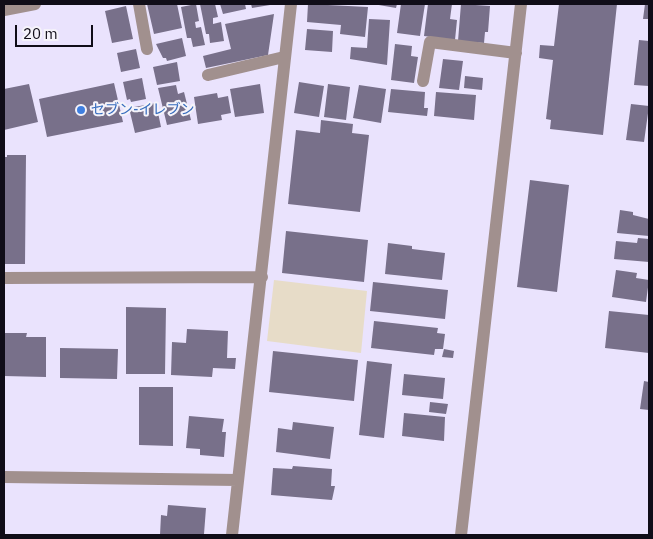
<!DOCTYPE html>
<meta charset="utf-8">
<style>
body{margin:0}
#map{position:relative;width:653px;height:539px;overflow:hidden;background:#eae3fd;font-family:"IBM Plex Sans",sans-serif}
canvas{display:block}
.frame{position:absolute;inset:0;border:5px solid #100d18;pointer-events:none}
.scale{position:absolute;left:15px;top:25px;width:78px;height:22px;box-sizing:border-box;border:2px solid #100d18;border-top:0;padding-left:6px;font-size:15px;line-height:18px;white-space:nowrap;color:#100d18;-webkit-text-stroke:4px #f5f3fa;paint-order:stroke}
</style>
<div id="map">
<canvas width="653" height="539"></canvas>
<div class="frame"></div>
<div class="scale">20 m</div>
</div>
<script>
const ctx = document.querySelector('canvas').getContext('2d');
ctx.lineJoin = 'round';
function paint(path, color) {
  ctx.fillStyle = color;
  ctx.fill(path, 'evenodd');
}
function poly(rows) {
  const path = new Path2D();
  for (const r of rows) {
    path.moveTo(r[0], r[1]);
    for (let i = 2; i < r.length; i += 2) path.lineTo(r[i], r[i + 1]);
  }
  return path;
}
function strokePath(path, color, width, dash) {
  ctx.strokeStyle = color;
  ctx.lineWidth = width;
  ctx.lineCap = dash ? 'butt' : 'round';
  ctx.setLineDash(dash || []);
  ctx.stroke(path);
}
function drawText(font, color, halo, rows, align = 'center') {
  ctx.font = font + ' "IBM Plex Sans","Noto Sans JP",sans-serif';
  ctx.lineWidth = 4;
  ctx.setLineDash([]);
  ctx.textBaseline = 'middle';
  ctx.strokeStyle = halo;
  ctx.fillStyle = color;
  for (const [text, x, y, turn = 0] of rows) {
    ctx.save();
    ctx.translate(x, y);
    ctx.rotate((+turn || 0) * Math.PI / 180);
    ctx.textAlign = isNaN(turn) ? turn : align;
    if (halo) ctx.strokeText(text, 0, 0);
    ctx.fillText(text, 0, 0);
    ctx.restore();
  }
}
paint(poly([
 [274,280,367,291,361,353,267,341]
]), '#e7dcc8');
paint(poly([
 [147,4,177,4,182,28,154,34],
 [196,4,199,21,195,22,196,28,201,27,205,45,193,47,191,38,187,38,181,7],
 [200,4,215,4,218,17,213,18,213,24,221,22,224,41,210,43,209,34,206,34],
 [220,4,245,4,246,9,223,14],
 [251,4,270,4,270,5,252,8],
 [308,4,368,7,365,37,340,34,341,25,307,22],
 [373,4,397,4,396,8],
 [401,4,425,4,420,36,397,33],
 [428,4,452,4,450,19,457,20,455,40,424,36],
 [461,4,490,6,488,32,485,32,484,43,458,41],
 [559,4,617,4,603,135,550,129,551,120,546,119,553,60,539,58,540,45,554,46],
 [645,4,649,4,649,19,643,19],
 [126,6,133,39,112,43,105,11],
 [274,14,268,55,206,68,203,56,231,49,225,24],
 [369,19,390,20,387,65,350,59,351,47,367,48],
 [307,29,333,31,332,52,305,50],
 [182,38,186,56,167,61,166,58,163,58,156,44],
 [639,40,649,41,649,86,634,85],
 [395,44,412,46,411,56,418,57,414,83,391,80],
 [136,49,140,68,121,72,117,53],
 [443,59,463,61,459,90,439,88],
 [177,62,180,81,157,85,153,67],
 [465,76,483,78,482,90,464,88],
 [142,78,146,99,131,102,130,99,127,100,123,82],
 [299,82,324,86,319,117,294,113],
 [114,83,123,122,47,137,39,99],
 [29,84,38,122,4,130,4,89],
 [260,84,264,113,235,117,230,89],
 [328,84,350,87,346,120,324,117],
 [176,85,178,94,184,92,191,120,167,125,158,88],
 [359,85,386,89,381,123,353,118],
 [391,89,425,92,424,108,428,108,427,116,388,112],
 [436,92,476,95,474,120,434,116],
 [217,93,218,98,228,96,231,113,221,115,222,120,198,124,194,97],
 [156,103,161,127,135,133,129,108],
 [631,104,649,106,644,142,626,140],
 [321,120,353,124,352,133,369,135,360,212,288,204,296,130,320,133],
 [7,155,26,155,25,264,4,264,4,157,7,157],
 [530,180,569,185,557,292,517,287],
 [620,210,633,212,633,215,649,219,649,236,617,233],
 [286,231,368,240,364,282,282,273],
 [638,238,649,239,649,262,614,259,616,241,637,243],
 [388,243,412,246,412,249,445,253,442,280,385,274],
 [616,270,637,273,636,278,649,280,646,302,612,297],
 [373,282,448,290,445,319,370,311],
 [126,307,166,308,165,374,126,374],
 [609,311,649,315,649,353,605,348],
 [374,321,438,328,437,333,445,334,443,349,435,349,434,355,371,348],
 [187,329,228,331,227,358,236,358,235,369,213,368,212,377,171,375,172,342,186,343],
 [4,333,27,333,26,337,46,337,46,377,4,376],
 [60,348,118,349,117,379,60,378],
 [444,349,454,351,453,358,442,357],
 [273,351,358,360,354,401,269,392],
 [367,361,392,364,384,438,359,435],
 [404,374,445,378,443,399,402,395],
 [644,381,649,382,649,410,640,409],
 [139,387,173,387,173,446,139,445],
 [430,402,448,404,446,414,429,412],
 [404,413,445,417,444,441,402,436],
 [189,416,224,419,222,432,226,432,224,457,200,455,200,449,186,448],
 [293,422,334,427,330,459,276,452,278,428,292,430],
 [293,466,332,469,331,486,335,486,332,500,271,495,273,468,292,469],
 [168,505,206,508,204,534,160,535,161,515,167,516]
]), '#78708a');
strokePath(poly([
 [139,4,147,49],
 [4,10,35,4],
 [208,75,284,57],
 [423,81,430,42,516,53],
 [4,278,262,277],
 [4,477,238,480],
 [232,535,291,4],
 [461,535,521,4]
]), '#a1908e', 12);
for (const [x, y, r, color] of [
 [81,110,5,"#3f7fe0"]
]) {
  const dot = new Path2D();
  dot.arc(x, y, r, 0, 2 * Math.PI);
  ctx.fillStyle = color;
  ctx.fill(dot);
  strokePath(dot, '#f5f3fa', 2);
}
drawText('14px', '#366cbe', '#f5f3fa', [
 ["セブン-イレブン",91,110]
], 'left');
</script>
